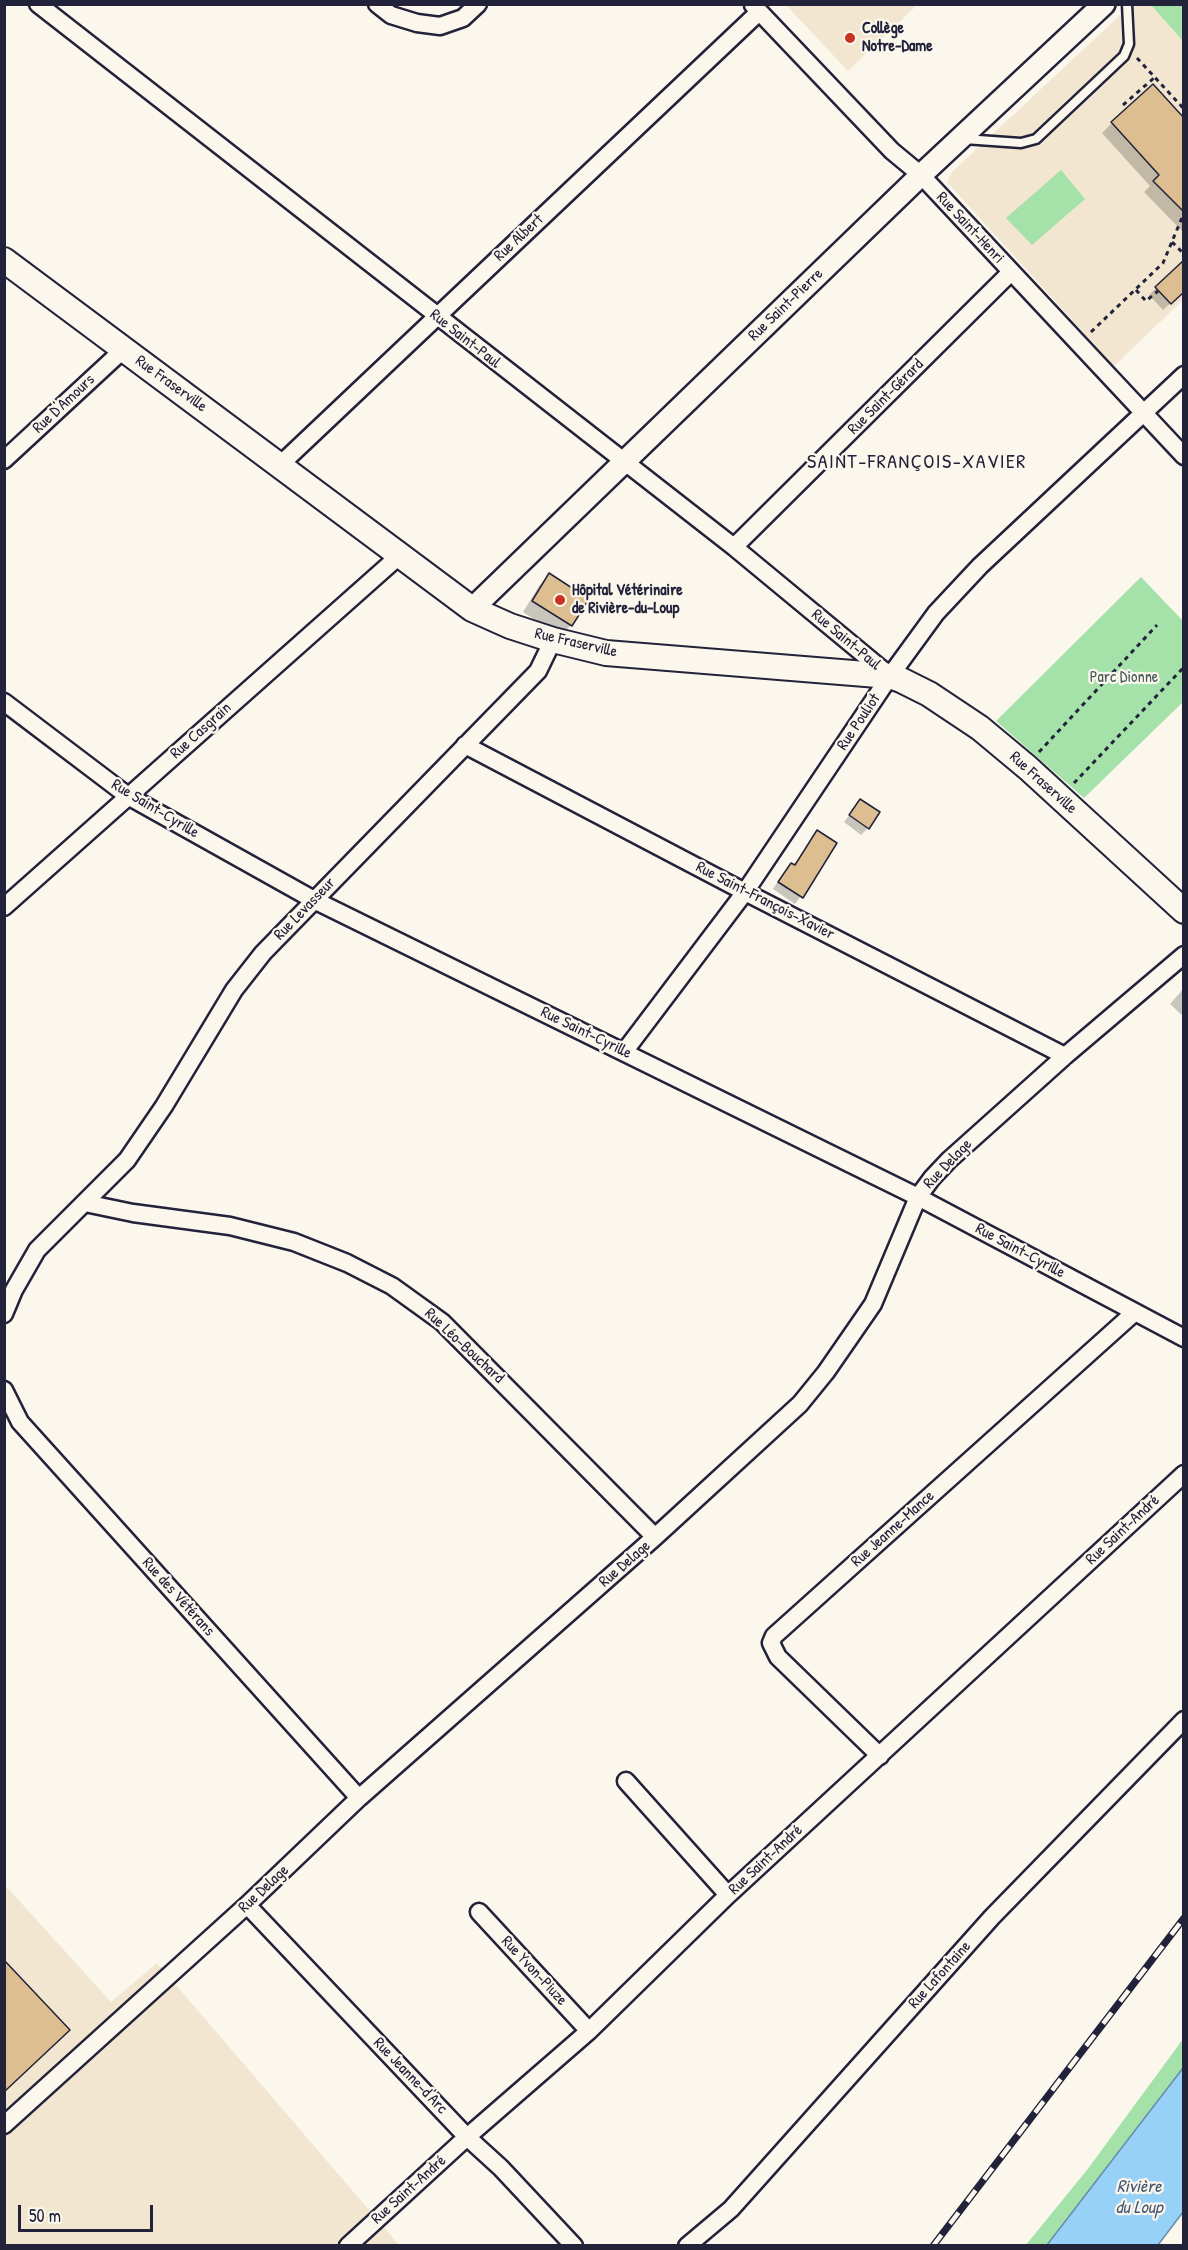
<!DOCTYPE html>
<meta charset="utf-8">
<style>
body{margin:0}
#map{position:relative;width:1188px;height:2250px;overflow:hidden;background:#fbf7ec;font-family:"Patrick Hand",sans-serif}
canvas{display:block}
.frame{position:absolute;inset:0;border:6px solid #22223b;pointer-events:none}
.scale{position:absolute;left:18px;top:2205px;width:135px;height:27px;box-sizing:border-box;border:3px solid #22223b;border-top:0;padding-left:8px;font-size:18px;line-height:21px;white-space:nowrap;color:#22223b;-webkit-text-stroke:4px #fbf7ec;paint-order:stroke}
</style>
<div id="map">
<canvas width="1188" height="2250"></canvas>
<div class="frame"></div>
<div class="scale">50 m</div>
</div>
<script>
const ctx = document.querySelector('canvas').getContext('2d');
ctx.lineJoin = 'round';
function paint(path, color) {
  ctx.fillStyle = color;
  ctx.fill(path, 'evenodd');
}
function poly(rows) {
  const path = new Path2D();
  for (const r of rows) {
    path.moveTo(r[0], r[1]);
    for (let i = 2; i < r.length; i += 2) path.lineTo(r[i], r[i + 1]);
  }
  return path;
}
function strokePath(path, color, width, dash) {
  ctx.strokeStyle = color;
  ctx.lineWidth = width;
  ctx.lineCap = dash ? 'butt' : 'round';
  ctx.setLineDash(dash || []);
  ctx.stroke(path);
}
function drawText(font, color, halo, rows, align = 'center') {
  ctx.font = font + ' "Patrick Hand",sans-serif';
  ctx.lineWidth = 4.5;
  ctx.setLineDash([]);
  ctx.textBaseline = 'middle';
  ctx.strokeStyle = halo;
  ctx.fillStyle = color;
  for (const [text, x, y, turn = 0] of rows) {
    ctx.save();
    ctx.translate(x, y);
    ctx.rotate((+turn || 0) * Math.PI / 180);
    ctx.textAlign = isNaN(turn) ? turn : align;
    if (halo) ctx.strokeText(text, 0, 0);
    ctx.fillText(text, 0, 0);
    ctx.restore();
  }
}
paint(poly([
 [786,5,917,5,848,71],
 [1131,5,1183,5,1183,300,1114,366,947,182,952,172],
 [4,1884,111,2002,157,1963,399,2245,5,2245]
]), '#f2e6d0');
paint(poly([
 [1151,5,1183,5,1183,41],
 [1061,170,1085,199,1032,245,1006,218],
 [1141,577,1183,621,1183,702,1084,798,996,721],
 [1183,2039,1183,2068,1047,2245,1025,2246,1087,2170]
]), '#a4e2aa');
const water = poly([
 [1183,2068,1183,2212,1158,2245,1047,2245,1183,2068]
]);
paint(water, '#98d1f8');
strokePath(water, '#698bac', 1.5);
paint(poly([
 [1184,120,1184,233,1144,192,1150,186,1102,133,1112,123],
 [1178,267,1184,291,1163,310,1149,295],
 [549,575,587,600,571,625,560,636,523,612,539,586],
 [860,801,868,828,861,835,844,822],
 [818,832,814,879,795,904,773,889,785,871,791,865,793,866],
 [1184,988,1184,1017,1170,1004]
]), '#0003');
const building = poly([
 [1153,84,1184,118,1184,212,1153,181,1159,175,1111,122,1153,84],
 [1184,260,1184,292,1171,304,1155,287,1184,260],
 [549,573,589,599,572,626,532,601,549,573],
 [860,799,880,812,869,829,849,815,860,799],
 [817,830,837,843,803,898,778,882,791,863,795,865,817,830],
 [4,1960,70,2030,4,2092,4,1960]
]);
paint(building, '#ddbe90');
strokePath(building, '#22223b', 1.5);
const service = poly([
 [964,139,1021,143,1036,139,1124,56,1129,44,1127,4]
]);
const minor = poly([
 [38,4,734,547,890,676],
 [377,4,391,15,417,23,440,26,463,18,478,4],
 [753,5,892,151,921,175,1184,456],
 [4,460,124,349],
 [281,464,759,12],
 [734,547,1011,272],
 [4,702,128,796,314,900,918,1197,1184,1338],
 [465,745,745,892,1065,1056],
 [4,907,399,556],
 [624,1052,745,892,890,676,936,613,980,566,1184,375],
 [85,1203,133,1213,230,1226,294,1242,347,1263,392,1286,442,1322,655,1537],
 [4,1314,14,1290,37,1250,127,1160,164,1106,234,990,263,953,538,671,553,640],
 [4,1390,20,1422,359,1798],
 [880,1756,778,1657,771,1643,774,1636,1135,1312],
 [626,1781,728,1895],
 [247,1905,467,2137,501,2168,574,2246],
 [479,1912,589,2031],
 [4,2125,247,1905,359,1798,655,1537,800,1404,826,1372,873,1304,918,1197,932,1178,949,1160,1065,1056,1184,955],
 [348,2246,467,2137,589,2031,728,1895,1184,1474],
 [687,2246,731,2209,992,1917,1184,1720]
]);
const tertiary = poly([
 [472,609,921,175,1104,4]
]);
const secondary = poly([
 [4,260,472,609,510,626,553,640,606,653,890,676,901,680,929,694,980,728,1028,768,1184,911]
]);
strokePath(service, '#22223b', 13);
strokePath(minor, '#22223b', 21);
strokePath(tertiary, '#22223b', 26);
strokePath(secondary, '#22223b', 28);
strokePath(poly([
 [1137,58,1184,109],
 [1123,105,1155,77],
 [1172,242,1184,254],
 [1136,290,1146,301,1158,291],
 [1091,332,1163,263,1184,213],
 [1039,752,1157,625],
 [1074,783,1184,667]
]), '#22223b', 3, [4.5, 4.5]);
strokePath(service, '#fbf7ec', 8);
strokePath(minor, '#fbf7ec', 16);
strokePath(tertiary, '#fbf7ec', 21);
strokePath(secondary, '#fbf7ec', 24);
const rail = poly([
 [933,2246,1184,1918]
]);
strokePath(rail, '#22223b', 7);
strokePath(rail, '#fbf7ec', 4.5, [14]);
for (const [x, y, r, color] of [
 [850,38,6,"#c8321e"],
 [560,600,6,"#c8321e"]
]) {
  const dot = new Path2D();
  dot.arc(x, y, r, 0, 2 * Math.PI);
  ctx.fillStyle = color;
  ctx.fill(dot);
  strokePath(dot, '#fbf7ec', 2);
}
drawText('bold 16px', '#22223b', '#fbf7ec', [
 ["Collège",862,29],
 ["Notre-Dame",862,47],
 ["Hôpital Vétérinaire",572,591],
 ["de Rivière-du-Loup",572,609]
], 'left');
drawText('16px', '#22223b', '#fbf7ec', [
 ["Rue Saint-Henri",970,228,47],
 ["Rue Albert",519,238,-43],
 ["Rue Saint-Pierre",786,305,-44],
 ["Rue Saint-Paul",465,339,38],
 ["Rue Fraserville",171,384,36],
 ["Rue Saint-Gérard",886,397,-45],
 ["Rue D'Amours",64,404,-43],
 ["Rue Saint-Paul",846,640,40],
 ["Rue Fraserville",576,643,13],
 ["Rue Pouliot",859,722,-56],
 ["Rue Casgrain",201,731,-42],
 ["Rue Fraserville",1043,783,42],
 ["Rue Saint-Cyrille",155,809,31],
 ["Rue Saint-François-Xavier",765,901,27],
 ["Rue Levasseur",305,909,-46],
 ["Rue Saint-Cyrille",586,1033,26],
 ["Rue Delage",948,1164,-46],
 ["Rue Saint-Cyrille",1020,1251,28],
 ["Rue Léo-Bouchard",464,1346,43],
 ["Rue Jeanne-Mance",893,1529,-42],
 ["Rue Saint-André",1123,1530,-43],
 ["Rue Delage",625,1564,-41],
 ["Rue des Vétérans",178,1597,48],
 ["Rue Saint-André",766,1860,-43],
 ["Rue Delage",264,1889,-43],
 ["Rue Yvon-Piuze",534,1971,47],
 ["Rue Lafontaine",940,1975,-48],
 ["Rue Jeanne-d'Arc",410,2076,46],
 ["Rue Saint-André",409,2190,-42]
]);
drawText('16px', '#495c5c', '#fbf7ec', [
 ["Parc Dionne",1124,678]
]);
drawText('italic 18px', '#455774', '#fbf7ec', [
 ["Rivière",1139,2187],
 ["du Loup",1139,2208]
]);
ctx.letterSpacing = '1.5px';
drawText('20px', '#22223b', '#fbf7ec', [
 ["SAINT-FRANÇOIS-XAVIER",917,463]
]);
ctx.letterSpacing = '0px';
</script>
